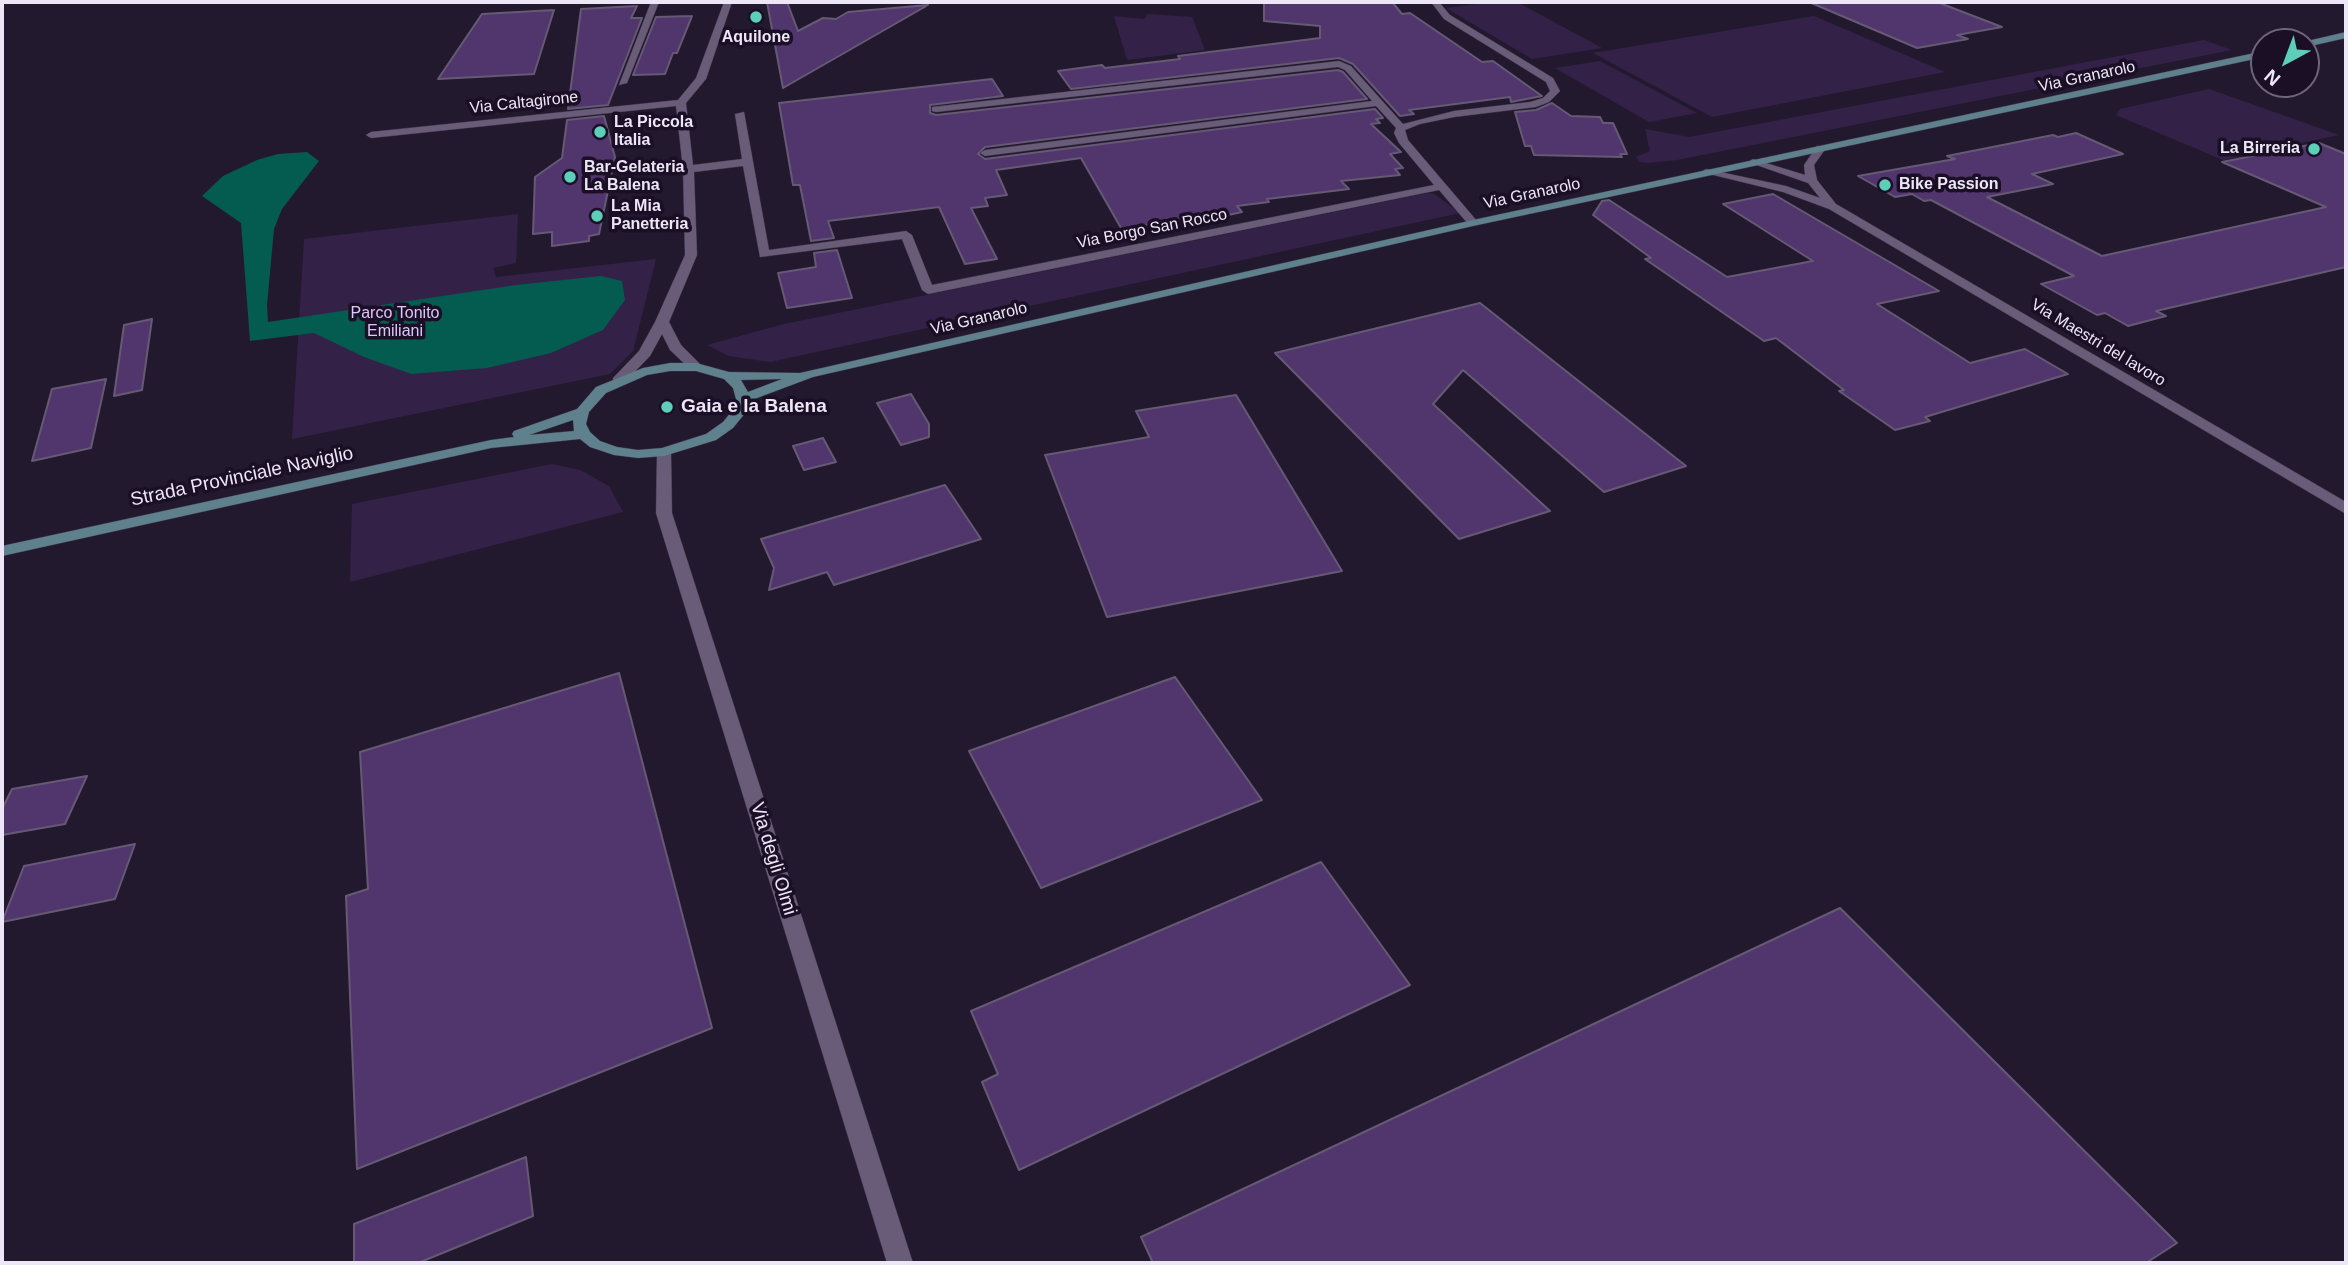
<!DOCTYPE html>
<style>
body{margin:0}
#map{position:relative;width:2348px;height:1265px;overflow:hidden;background:#23192f;font-family:Arial,sans-serif}
canvas{display:block}
.frame{position:absolute;inset:0;border:4px solid #ede6f6;pointer-events:none}
.north{position:absolute;left:2250px;top:28px;width:70px;height:70px;box-sizing:border-box;background:#1a0f25;border:2px solid #6e6579;border-radius:50%;rotate:221deg;font-size:19px;font-weight:700;line-height:28px;text-align:center;color:#ede6f6}
.north::after{content:'';display:block;margin:auto;width:24px;height:32px;background:#5dceb9;clip-path:polygon(50% 0,100% 100%,50% 72%,0 100%)}
</style>
<div id="map">
<canvas width="2348" height="1265"></canvas>
<div class="frame"></div>
<div class="north">N</div>
</div>
<script>
const ctx = document.querySelector('canvas').getContext('2d');
ctx.lineJoin = 'round';
function paint(path, color) {
  ctx.fillStyle = color;
  ctx.fill(path, 'evenodd');
}
function poly(rows) {
  const path = new Path2D();
  for (const r of rows) {
    path.moveTo(r[0], r[1]);
    for (let i = 2; i < r.length; i += 2) path.lineTo(r[i], r[i + 1]);
  }
  return path;
}
function strokePath(path, color, width, dash) {
  ctx.strokeStyle = color;
  ctx.lineWidth = width;
  ctx.lineCap = dash ? 'butt' : 'round';
  ctx.setLineDash(dash || []);
  ctx.stroke(path);
}
function drawText(font, color, halo, rows, align = 'center') {
  ctx.font = font + ' Arial,sans-serif';
  ctx.lineWidth = 7;
  ctx.setLineDash([]);
  ctx.textBaseline = 'middle';
  ctx.strokeStyle = halo;
  ctx.fillStyle = color;
  for (const [text, x, y, turn = 0] of rows) {
    ctx.save();
    ctx.translate(x, y);
    ctx.rotate((+turn || 0) * Math.PI / 180);
    ctx.textAlign = isNaN(turn) ? turn : align;
    if (halo) ctx.strokeText(text, 0, 0);
    ctx.fillText(text, 0, 0);
    ctx.restore();
  }
}
paint(poly([
 [1491,2,1517,2,1602,48,1532,59,1446,8],
 [1148,14,1192,17,1205,50,1127,60,1114,16,1144,19],
 [1814,16,1945,72,1712,117,1593,53],
 [2204,40,2232,50,1677,160,1648,163,1640,162,1636,157,1650,151,1645,129,1689,137],
 [1600,61,1697,113,1649,122,1555,68],
 [2209,89,2339,135,2223,160,2116,115,2120,109],
 [1428,193,1434,194,1460,213,770,362,729,356,707,345,784,324],
 [518,214,516,263,493,268,496,277,656,259,633,351,610,374,292,439,304,239],
 [552,464,580,470,609,486,623,512,350,582,352,504]
]), '#342148');
paint(poly([
 [307,152,319,161,282,209,274,229,267,305,268,322,516,285,601,276,622,281,625,300,603,330,551,353,487,368,411,374,364,357,314,333,250,341,241,223,202,196,223,176,257,160,278,154]
]), '#045b4f');
const building = poly([
 [767,2,787,2,798,31,823,18,836,19,848,12,928,5,783,88,767,2],
 [1264,2,1392,2,1402,14,1410,13,1482,62,1493,61,1542,96,1511,102,1510,97,1409,110,1414,114,1400,116,1353,64,1339,58,1071,89,1058,71,1102,65,1105,68,1180,59,1178,56,1320,38,1320,26,1264,21,1264,2],
 [1809,2,1937,2,2002,27,1957,35,1968,39,1917,48,1809,2],
 [637,6,631,18,642,18,608,105,568,109,581,9,637,6],
 [554,10,534,74,438,79,482,14,554,10],
 [692,16,677,53,673,53,665,74,633,75,656,17,692,16],
 [1338,70,1343,72,1367,99,985,147,978,154,985,159,1375,109,1383,118,1376,119,1380,123,1371,124,1401,152,1390,154,1403,168,1395,169,1400,175,1341,181,1349,189,1267,199,1269,202,1237,206,1242,212,1173,227,1169,222,1121,228,1081,158,996,170,1007,195,985,198,988,206,971,208,997,259,965,264,939,207,828,221,834,238,811,241,800,185,793,185,779,103,992,79,1003,96,930,105,930,113,936,115,1338,70],
 [1552,103,1571,116,1600,117,1603,123,1613,123,1627,154,1620,154,1622,157,1534,155,1531,146,1525,146,1515,112,1536,110,1552,103],
 [604,116,615,157,599,234,589,236,589,241,552,246,552,232,533,234,535,177,562,158,567,120,604,116],
 [2076,133,2123,154,2032,174,2053,184,1987,197,2102,256,2326,207,2222,162,2319,143,2346,154,2346,267,2156,311,2166,316,2128,326,2105,313,2097,315,2041,284,2074,276,1931,200,1924,201,1912,194,1895,197,1858,176,1955,159,1947,156,2053,135,2058,137,2076,133],
 [1773,194,1939,291,1877,304,1970,363,2025,349,2068,374,1925,417,1930,421,1895,430,1839,391,1844,390,1776,338,1764,341,1645,259,1651,258,1593,215,1602,201,1609,200,1727,277,1813,261,1723,204,1773,194],
 [837,250,852,298,787,308,778,273,816,267,814,253,837,250],
 [1480,303,1686,466,1604,492,1463,370,1433,404,1550,511,1459,539,1275,353,1480,303],
 [152,319,142,390,114,396,124,325,152,319],
 [106,379,91,448,32,461,52,389,106,379],
 [911,394,929,424,929,437,901,445,877,403,911,394],
 [1236,395,1342,571,1107,617,1045,455,1149,437,1136,411,1236,395],
 [823,438,836,462,804,470,793,446,823,438],
 [945,485,981,539,834,585,827,572,769,590,774,568,761,539,945,485],
 [619,673,712,1028,357,1169,346,896,368,889,360,752,619,673],
 [1175,677,1262,800,1041,888,969,751,1175,677],
 [87,776,65,824,2,835,2,809,12,789,87,776],
 [135,844,115,899,2,922,24,866,135,844],
 [1321,862,1410,985,1019,1170,982,1082,998,1074,971,1011,1321,862],
 [1840,908,2177,1243,2146,1263,1153,1263,1141,1237,1840,908],
 [526,1157,533,1216,418,1263,354,1263,354,1224,526,1157]
]);
paint(building, '#51366d');
strokePath(building, '#655974', 2);
const street = poly([
 [651,2,659,2,627,83,619,85,651,2],
 [724,2,732,2,706,79,686,103,693,165,742,159,735,114,744,112,769,250,906,231,912,235,932,285,1434,185,1399,143,1394,133,1396,128,1376,106,985,156,980,153,985,150,1372,101,1345,70,1338,67,936,112,932,111,932,107,1339,61,1351,66,1403,124,1454,111,1530,102,1543,98,1550,91,1546,82,1444,19,1431,2,1439,2,1450,15,1553,78,1560,91,1549,102,1536,107,1454,117,1420,124,1405,130,1408,140,1477,221,1477,225,1469,225,1439,190,928,294,922,290,902,239,760,257,743,166,694,172,697,255,669,322,681,345,703,367,696,371,691,370,670,350,662,334,650,356,623,384,613,384,613,378,639,351,655,322,685,255,683,169,676,106,371,138,366,135,371,132,678,100,696,78,724,2],
 [1817,146,1826,148,1814,165,1817,180,1836,204,2346,502,2346,514,1829,209,1783,192,1701,172,1706,169,1786,186,1820,198,1808,183,1748,162,1753,159,1805,175,1804,165,1817,146],
 [664,448,671,452,672,513,913,1263,887,1263,656,513,657,452,664,448]
]);
const secondary = poly([
 [2346,32,2346,38,2306,47,2306,42,2303,42,2346,32],
 [2264,51,2264,57,1473,226,813,377,749,401,746,412,733,428,716,440,664,456,638,458,614,455,590,447,580,439,491,448,2,556,2,546,491,440,514,437,512,434,514,431,577,409,596,387,643,368,670,363,696,363,729,372,800,373,1473,220,2264,51],
 [670,371,696,371,724,379,733,388,736,399,732,411,723,422,706,434,662,448,638,450,617,447,600,441,590,432,586,424,589,412,606,393,647,375,670,371],
 [782,379,748,392,741,380,782,379],
 [573,420,574,431,529,435,573,420]
]);
strokePath(street, '#3e3648', 1);
strokePath(secondary, '#3e3648', 1);
paint(street, '#685c78');
paint(secondary, '#5e818d');
for (const [x, y, r, color] of [
 [756,17,7,"#5dceb9"],
 [600,132,7,"#5dceb9"],
 [2314,149,7,"#5dceb9"],
 [570,177,7,"#5dceb9"],
 [1885,185,7,"#5dceb9"],
 [597,216,7,"#5dceb9"],
 [667,407,7,"#5dceb9"]
]) {
  const dot = new Path2D();
  dot.arc(x, y, r, 0, 2 * Math.PI);
  ctx.fillStyle = color;
  ctx.fill(dot);
  strokePath(dot, '#1a0f25', 2.5);
}
drawText('bold 16px', '#ede6f6', '#1a0f25', [
 ["Aquilone",756,38,"center"],
 ["La Piccola",614,123],
 ["Italia",614,141],
 ["La Birreria",2300,149,"right"],
 ["Bar-Gelateria",584,168],
 ["La Balena",584,186],
 ["Bike Passion",1899,185],
 ["La Mia",611,207],
 ["Panetteria",611,225]
], 'left');
drawText('16px', '#ede6f6', '#1a0f25', [
 ["Via Granarolo",2087,77,-12],
 ["Via Caltagirone",524,103,-6],
 ["Via Granarolo",1532,194,-12],
 ["Via Borgo San Rocco",1152,229,-11],
 ["Via Granarolo",979,319,-13],
 ["Via Maestri del lavoro",2098,343,31]
]);
drawText('16px', '#ddc6fa', '#1a0f25', [
 ["Parco Tonito",395,314],
 ["Emiliani",395,332]
]);
drawText('bold 19px', '#ede6f6', '#1a0f25', [
 ["Gaia e la Balena",681,407]
], 'left');
drawText('19px', '#ede6f6', '#1a0f25', [
 ["Strada Provinciale Naviglio",242,477,-12],
 ["Via degli Olmi",773,859,73]
]);
</script>
